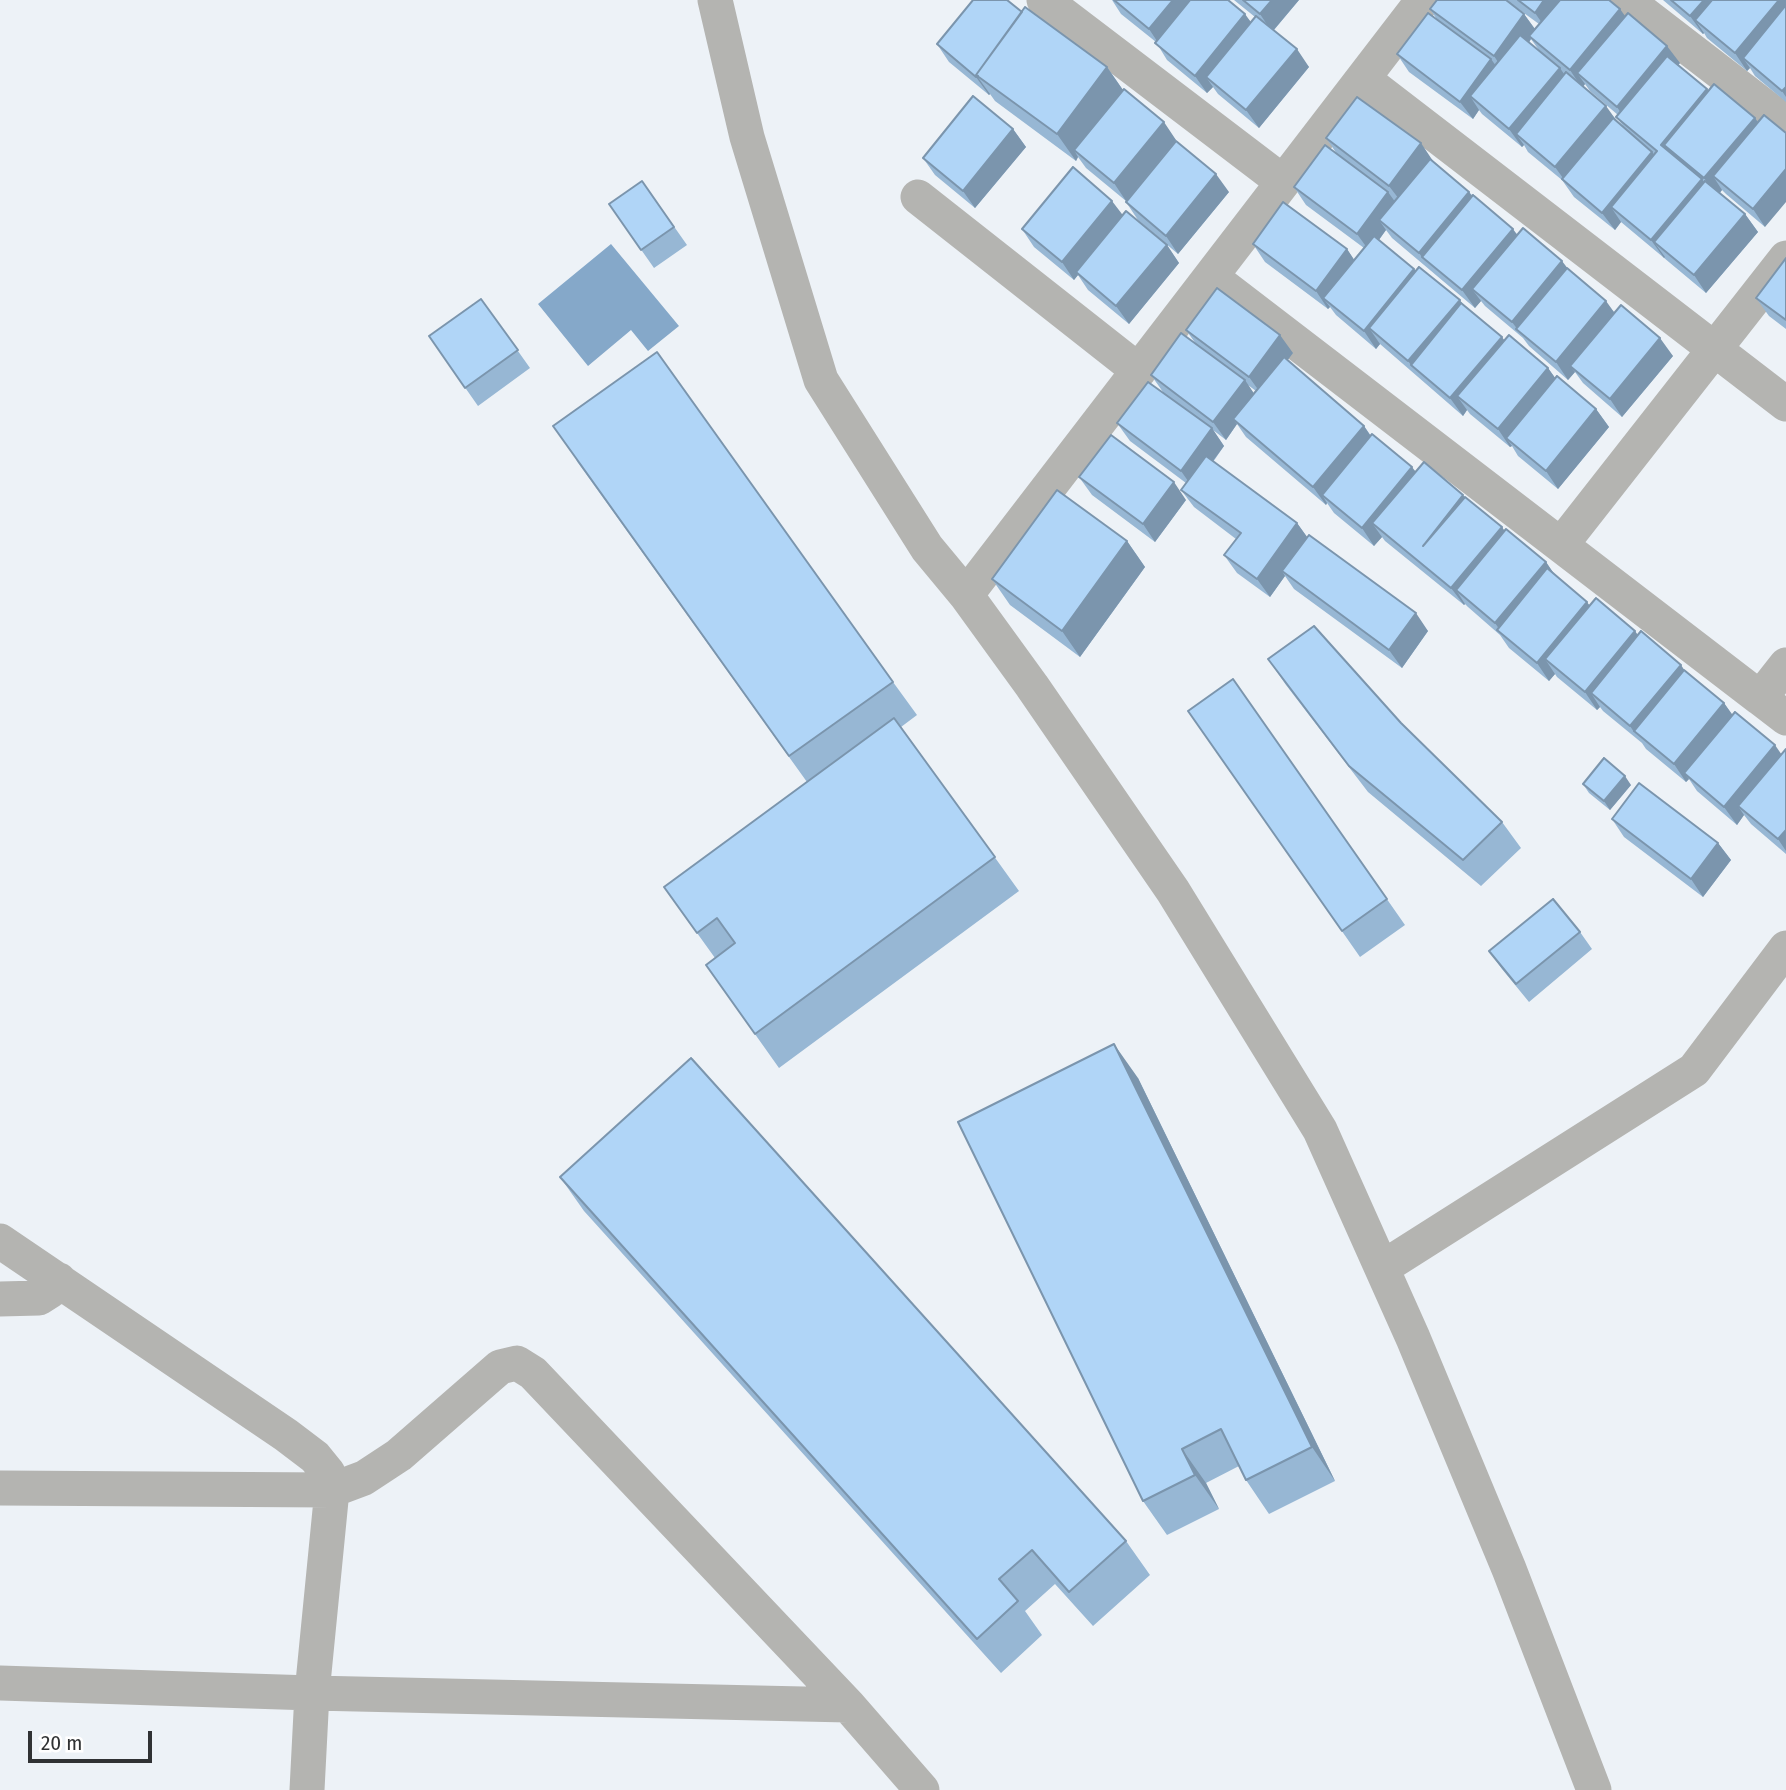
<!DOCTYPE html>
<style>
body{margin:0}
#map{position:relative;width:1786px;height:1790px;overflow:hidden;background:#edf2f7;font-family:"Fira Sans Condensed",sans-serif}
canvas{display:block}
.scale{position:absolute;left:28px;top:1731px;width:124px;height:32px;box-sizing:border-box;border:4px solid #303234;border-top:0;padding-left:9px;font-size:21px;line-height:24px;white-space:nowrap;color:#303234;-webkit-text-stroke:5px #fff;paint-order:stroke}
</style>
<div id="map">
<canvas width="1786" height="1790"></canvas>
<div class="scale">20 m</div>
</div>
<script>
const ctx = document.querySelector('canvas').getContext('2d');
ctx.lineJoin = 'round';
function paint(path, color) {
  ctx.fillStyle = color;
  ctx.fill(path, 'evenodd');
}
function poly(rows) {
  const path = new Path2D();
  for (const r of rows) {
    path.moveTo(r[0], r[1]);
    for (let i = 2; i < r.length; i += 2) path.lineTo(r[i], r[i + 1]);
  }
  return path;
}
function strokePath(path, color, width, dash) {
  ctx.strokeStyle = color;
  ctx.lineWidth = width;
  ctx.lineCap = dash ? 'butt' : 'round';
  ctx.setLineDash(dash || []);
  ctx.stroke(path);
}
paint(poly([
 [611,244,679,326,648,351,631,330,588,366,538,304]
]), '#85a8c9');
strokePath(poly([
 [715,0,747,137,821,380,927,548,966,595,1032,686,1173,891,1320,1130,1413,1338,1509,1569,1594,1790],
 [1044,0,1283,182],
 [1626,0,1786,123],
 [1363,79,1786,404],
 [918,197,1139,371],
 [1211,277,1760,698,1786,665],
 [1561,545,1786,258],
 [966,595,1423,0],
 [1760,698,1786,718],
 [0,1241,286,1435,315,1457,328,1473,332,1490,312,1693,307,1790],
 [1382,1268,1694,1070,1786,948],
 [0,1299,39,1298,50,1291,59,1280],
 [0,1488,332,1490,364,1478,399,1455,500,1367,517,1363,533,1373,848,1705,922,1790],
 [0,1683,312,1693,848,1705]
]), '#b4b4b1', 35);
paint(poly([
 [1112,0,1228,0,1251,22,1255,17,1234,0,1299,0,1274,30,1309,67,1259,128,1218,94,1213,87,1207,93,1167,60,1156,42,1121,14],
 [1506,0,1609,0,1625,16,1680,63,1678,65,1708,92,1755,118,1758,122,1765,227,1726,194,1722,190,1720,193,1745,214,1758,232,1706,293,1621,222,1615,230,1574,197,1562,180,1528,152,1524,145,1522,147,1482,114,1479,110,1473,119,1409,72,1397,54,1438,21,1430,9,1524,14,1535,29,1539,24],
 [1531,39,1541,53,1529,43],
 [1585,84,1590,91,1618,115,1616,117,1624,127,1583,87],
 [1663,0,1786,0,1786,102,1755,76,1750,68,1747,71,1707,38,1704,33,1703,34],
 [1022,12,1107,67,1123,90,1176,140,1138,187,1229,192,1178,254,1138,220,1126,202,1126,201,1086,168,1078,157,1076,161,995,101,990,94,989,95,949,62,937,44],
 [1013,129,1026,147,975,208,935,175,923,158],
 [1326,138,1433,161,1517,234,1568,269,1614,312,1673,356,1622,417,1583,383,1575,372,1568,380,1529,346,1523,338,1485,306,1481,301,1475,308,1392,238,1386,230,1379,240,1416,271,1462,304,1504,340,1548,368,1555,378,1596,409,1609,427,1558,489,1518,456,1512,446,1510,447,1470,414,1467,410,1463,416,1380,344,1376,349,1336,315,1330,307,1328,309,1265,262,1253,244,1347,249,1354,260,1364,248,1306,205,1294,187,1337,154],
 [642,181,687,245,654,268,609,204],
 [1123,215,1167,245,1179,263,1129,324,1088,290,1078,275,1074,280,1034,247,1022,229],
 [1786,258,1786,329,1769,316,1756,298],
 [481,299,530,368,478,406,429,336],
 [1186,330,1293,353,1287,360,1364,426,1371,436,1416,472,1465,497,1502,527,1504,531,1546,562,1555,575,1589,605,1638,635,1685,671,1724,703,1732,715,1781,754,1786,749,1786,854,1751,824,1744,815,1737,825,1697,791,1689,779,1686,782,1646,749,1642,743,1603,711,1600,707,1597,710,1557,677,1555,674,1549,681,1509,648,1500,635,1468,607,1465,604,1464,605,1385,541,1382,537,1374,546,1334,513,1327,503,1326,505,1246,437,1237,424,1226,440,1213,430,1224,446,1213,462,1297,523,1307,537,1428,631,1402,668,1294,589,1285,576,1270,597,1237,573,1224,555,1236,539,1194,507,1181,490,1186,483,1130,441,1117,423,1163,392,1151,375,1196,344],
 [1248,385,1256,391,1254,394],
 [576,460,893,682,917,715,901,727,1019,891,779,1068,706,965,715,958,664,887,807,782],
 [1079,477,1186,500,1155,542,1092,495],
 [1127,541,1145,567,1080,657,1010,605,992,579],
 [1268,659,1502,822,1521,848,1481,886,1368,792,1286,685],
 [1233,679,1405,925,1360,957,1188,711],
 [1583,784,1631,785,1610,810,1589,793],
 [1612,819,1718,843,1731,860,1703,897,1624,837],
 [1580,932,1592,949,1529,1002,1502,969,1489,951],
 [1138,1078,1335,1481,1269,1514,1246,1480,1239,1466,1206,1483,1219,1509,1167,1535,1143,1501],
 [560,1177,1126,1541,1150,1575,1093,1626,1055,1584,1025,1611,1042,1635,1001,1673,584,1211]
]), '#97b7d4');
paint(poly([
 [1173,0,1200,0,1161,47,1149,29],
 [1272,0,1299,0,1272,32,1260,14],
 [1544,0,1570,0,1547,30,1535,13],
 [1704,0,1731,0,1695,20,1704,33,1703,34,1690,16],
 [1779,0,1786,0,1786,24,1743,58,1750,68,1747,71,1735,53],
 [1620,9,1633,27,1577,73,1585,84,1582,88,1570,70],
 [1245,14,1258,32,1206,77,1213,87,1207,93,1195,76],
 [1524,14,1537,32,1529,36,1531,39,1506,74,1494,56],
 [1667,46,1680,63,1629,125,1617,107],
 [1297,49,1309,67,1259,128,1246,110],
 [1491,59,1504,77,1470,96,1479,110,1473,119,1460,102],
 [1107,67,1125,93,1074,150,1078,157,1076,161,1057,134],
 [1560,68,1572,86,1516,134,1524,145,1522,147,1509,129],
 [977,76,990,94,989,95,976,77],
 [1786,87,1786,97,1782,91],
 [1707,89,1719,107,1664,145,1675,161,1661,145],
 [1606,106,1619,124,1568,185,1555,167],
 [1755,118,1767,135,1713,176,1722,190,1717,196,1704,178],
 [1164,122,1176,140,1126,201,1114,183],
 [1013,129,1026,147,975,208,963,191],
 [1421,143,1433,161,1402,203,1389,186],
 [1652,152,1665,169,1611,207,1621,222,1615,230,1602,213],
 [1786,169,1786,202,1765,227,1753,209],
 [1216,174,1229,192,1178,254,1166,236],
 [1702,179,1714,197,1654,242,1665,257,1664,258,1651,240],
 [1388,192,1401,210,1379,220,1386,230,1370,252,1357,234],
 [1469,192,1482,210,1422,257,1432,271,1419,253],
 [1112,201,1125,218,1076,272,1078,275,1074,280,1062,262],
 [1745,214,1758,232,1706,293,1694,275],
 [1513,229,1525,246,1472,289,1481,301,1475,308,1462,290],
 [1167,245,1179,263,1129,324,1116,306],
 [1347,249,1359,267,1323,298,1330,307,1328,309,1316,291],
 [1562,261,1575,278,1518,330,1512,322],
 [1414,269,1427,287,1369,328,1380,344,1376,349,1364,331],
 [1460,300,1472,318,1411,365,1408,361],
 [1606,301,1619,319,1570,366,1575,372,1568,380,1556,362],
 [1280,335,1293,353,1262,395,1249,377],
 [1502,337,1514,354,1457,396,1467,410,1463,416,1450,398],
 [1660,338,1673,356,1622,417,1610,399],
 [1548,368,1561,386,1506,438,1512,446,1510,447,1498,429],
 [1245,380,1257,398,1233,419,1237,424,1226,440,1213,422],
 [1596,409,1609,427,1558,489,1546,471],
 [1364,426,1376,444,1322,495,1327,503,1326,505,1313,487],
 [1212,428,1224,446,1193,488,1181,471],
 [1412,467,1425,484,1372,523,1382,537,1374,546,1362,528],
 [1174,482,1186,500,1155,542,1143,524],
 [1463,495,1476,513,1423,546],
 [1297,523,1310,541,1282,571,1285,576,1270,597,1257,579],
 [1502,527,1514,545,1456,590,1465,604,1464,605,1451,588],
 [1127,541,1145,567,1080,657,1062,631],
 [1546,562,1558,580,1504,636,1495,623],
 [1587,602,1600,620,1545,659,1555,674,1549,681,1537,663],
 [1416,613,1428,631,1402,668,1389,650],
 [1635,631,1648,649,1591,693,1600,707,1597,710,1585,692],
 [1681,665,1693,683,1634,732,1630,726],
 [1724,703,1737,721,1684,773,1689,779,1686,782,1674,764],
 [1775,745,1786,761,1738,806,1744,815,1737,825,1724,807],
 [1625,776,1631,785,1610,810,1604,801],
 [1786,830,1786,851,1778,839],
 [1718,843,1731,860,1703,897,1691,879],
 [1114,1044,1138,1078,1335,1481,1312,1447],
 [1182,1449,1206,1483,1219,1509,1195,1475]
]), '#7b95ad');
const building = poly([
 [973,0,1007,0,1022,12,976,75,978,76,976,77,937,44,973,0],
 [1114,0,1173,0,1149,29,1114,0],
 [1190,0,1228,0,1245,14,1195,76,1155,43,1190,0],
 [1243,0,1272,0,1260,14,1243,0],
 [1437,0,1506,0,1524,14,1494,56,1430,9,1437,0],
 [1518,0,1544,0,1535,13,1518,0],
 [1560,0,1609,0,1620,9,1570,70,1529,36,1560,0],
 [1671,0,1704,0,1690,16,1671,0],
 [1712,0,1779,0,1735,53,1695,20,1712,0],
 [1786,5,1786,87,1782,91,1743,58,1786,5],
 [1025,7,1107,67,1057,134,976,75,1025,7],
 [1428,13,1491,59,1460,102,1397,54,1428,13],
 [1628,13,1667,46,1617,107,1577,73,1628,13],
 [1256,16,1297,49,1246,110,1206,77,1256,16],
 [1520,35,1560,68,1509,129,1470,96,1520,35],
 [1667,56,1707,89,1661,145,1702,179,1651,240,1611,207,1657,151,1616,117,1667,56],
 [1566,72,1606,106,1555,167,1516,134,1566,72],
 [1714,84,1755,118,1704,178,1664,145,1714,84],
 [1124,89,1164,122,1114,183,1074,150,1124,89],
 [973,96,1013,129,963,191,923,158,973,96],
 [1357,97,1421,143,1389,186,1326,138,1357,97],
 [1764,115,1786,133,1786,169,1753,209,1713,176,1764,115],
 [1613,118,1652,152,1602,213,1562,179,1613,118],
 [1176,141,1216,174,1166,236,1126,202,1176,141],
 [1325,145,1388,192,1357,234,1294,187,1325,145],
 [1430,159,1469,192,1419,253,1379,220,1430,159],
 [1073,167,1112,201,1062,262,1022,229,1073,167],
 [642,181,674,227,641,250,609,204,642,181],
 [1705,181,1745,214,1694,275,1654,242,1705,181],
 [1473,195,1513,229,1462,290,1422,257,1473,195],
 [1283,202,1347,249,1316,291,1253,244,1283,202],
 [1126,211,1167,245,1116,306,1076,272,1126,211],
 [1523,228,1562,261,1512,322,1472,289,1523,228],
 [1374,236,1414,269,1364,331,1323,298,1374,236],
 [1786,258,1786,320,1756,298,1786,258],
 [1419,267,1460,300,1408,361,1369,328,1419,267],
 [1567,268,1606,301,1556,362,1516,329,1567,268],
 [1217,288,1280,335,1249,377,1186,330,1217,288],
 [481,299,518,350,465,388,429,336,481,299],
 [1461,303,1502,337,1450,398,1411,365,1461,303],
 [1621,305,1660,338,1610,399,1570,366,1621,305],
 [1181,333,1245,380,1213,422,1151,375,1181,333],
 [1509,335,1548,368,1498,429,1457,396,1509,335],
 [657,352,893,682,789,756,553,426,657,352],
 [1284,357,1364,426,1313,487,1233,419,1284,357],
 [1557,376,1596,409,1546,471,1506,438,1557,376],
 [1148,382,1212,428,1181,471,1117,423,1148,382],
 [1372,434,1412,467,1362,528,1322,495,1372,434],
 [1111,435,1174,482,1143,524,1079,477,1111,435],
 [1206,456,1297,523,1257,579,1224,555,1241,533,1181,490,1206,456],
 [1424,462,1463,495,1423,546,1465,497,1502,527,1451,588,1372,523,1424,462],
 [1057,490,1127,541,1062,631,992,579,1057,490],
 [1506,529,1546,562,1495,623,1456,590,1506,529],
 [1309,535,1416,613,1389,650,1282,571,1309,535],
 [1547,568,1587,602,1537,663,1497,630,1547,568],
 [1596,598,1635,631,1585,692,1545,659,1596,598],
 [1314,626,1401,723,1502,822,1463,860,1349,766,1268,659,1314,626],
 [1641,631,1681,665,1630,726,1591,693,1641,631],
 [1684,670,1724,703,1674,764,1634,731,1684,670],
 [1233,679,1387,899,1342,931,1188,711,1233,679],
 [1735,712,1775,745,1724,807,1684,773,1735,712],
 [894,718,995,857,755,1034,706,965,735,943,717,918,697,933,664,887,894,718],
 [1786,749,1786,830,1778,839,1738,806,1786,749],
 [1604,758,1625,776,1604,801,1583,784,1604,758],
 [1639,783,1718,843,1691,879,1612,819,1639,783],
 [1553,899,1580,932,1516,984,1489,951,1553,899],
 [1114,1044,1312,1447,1246,1480,1221,1429,1182,1449,1195,1475,1143,1501,958,1122,1114,1044],
 [691,1058,1126,1541,1069,1592,1032,1550,999,1579,1018,1601,977,1639,560,1177,691,1058]
]);
paint(building, '#b0d5f7');
strokePath(building, '#7b95ad', 2);
</script>
